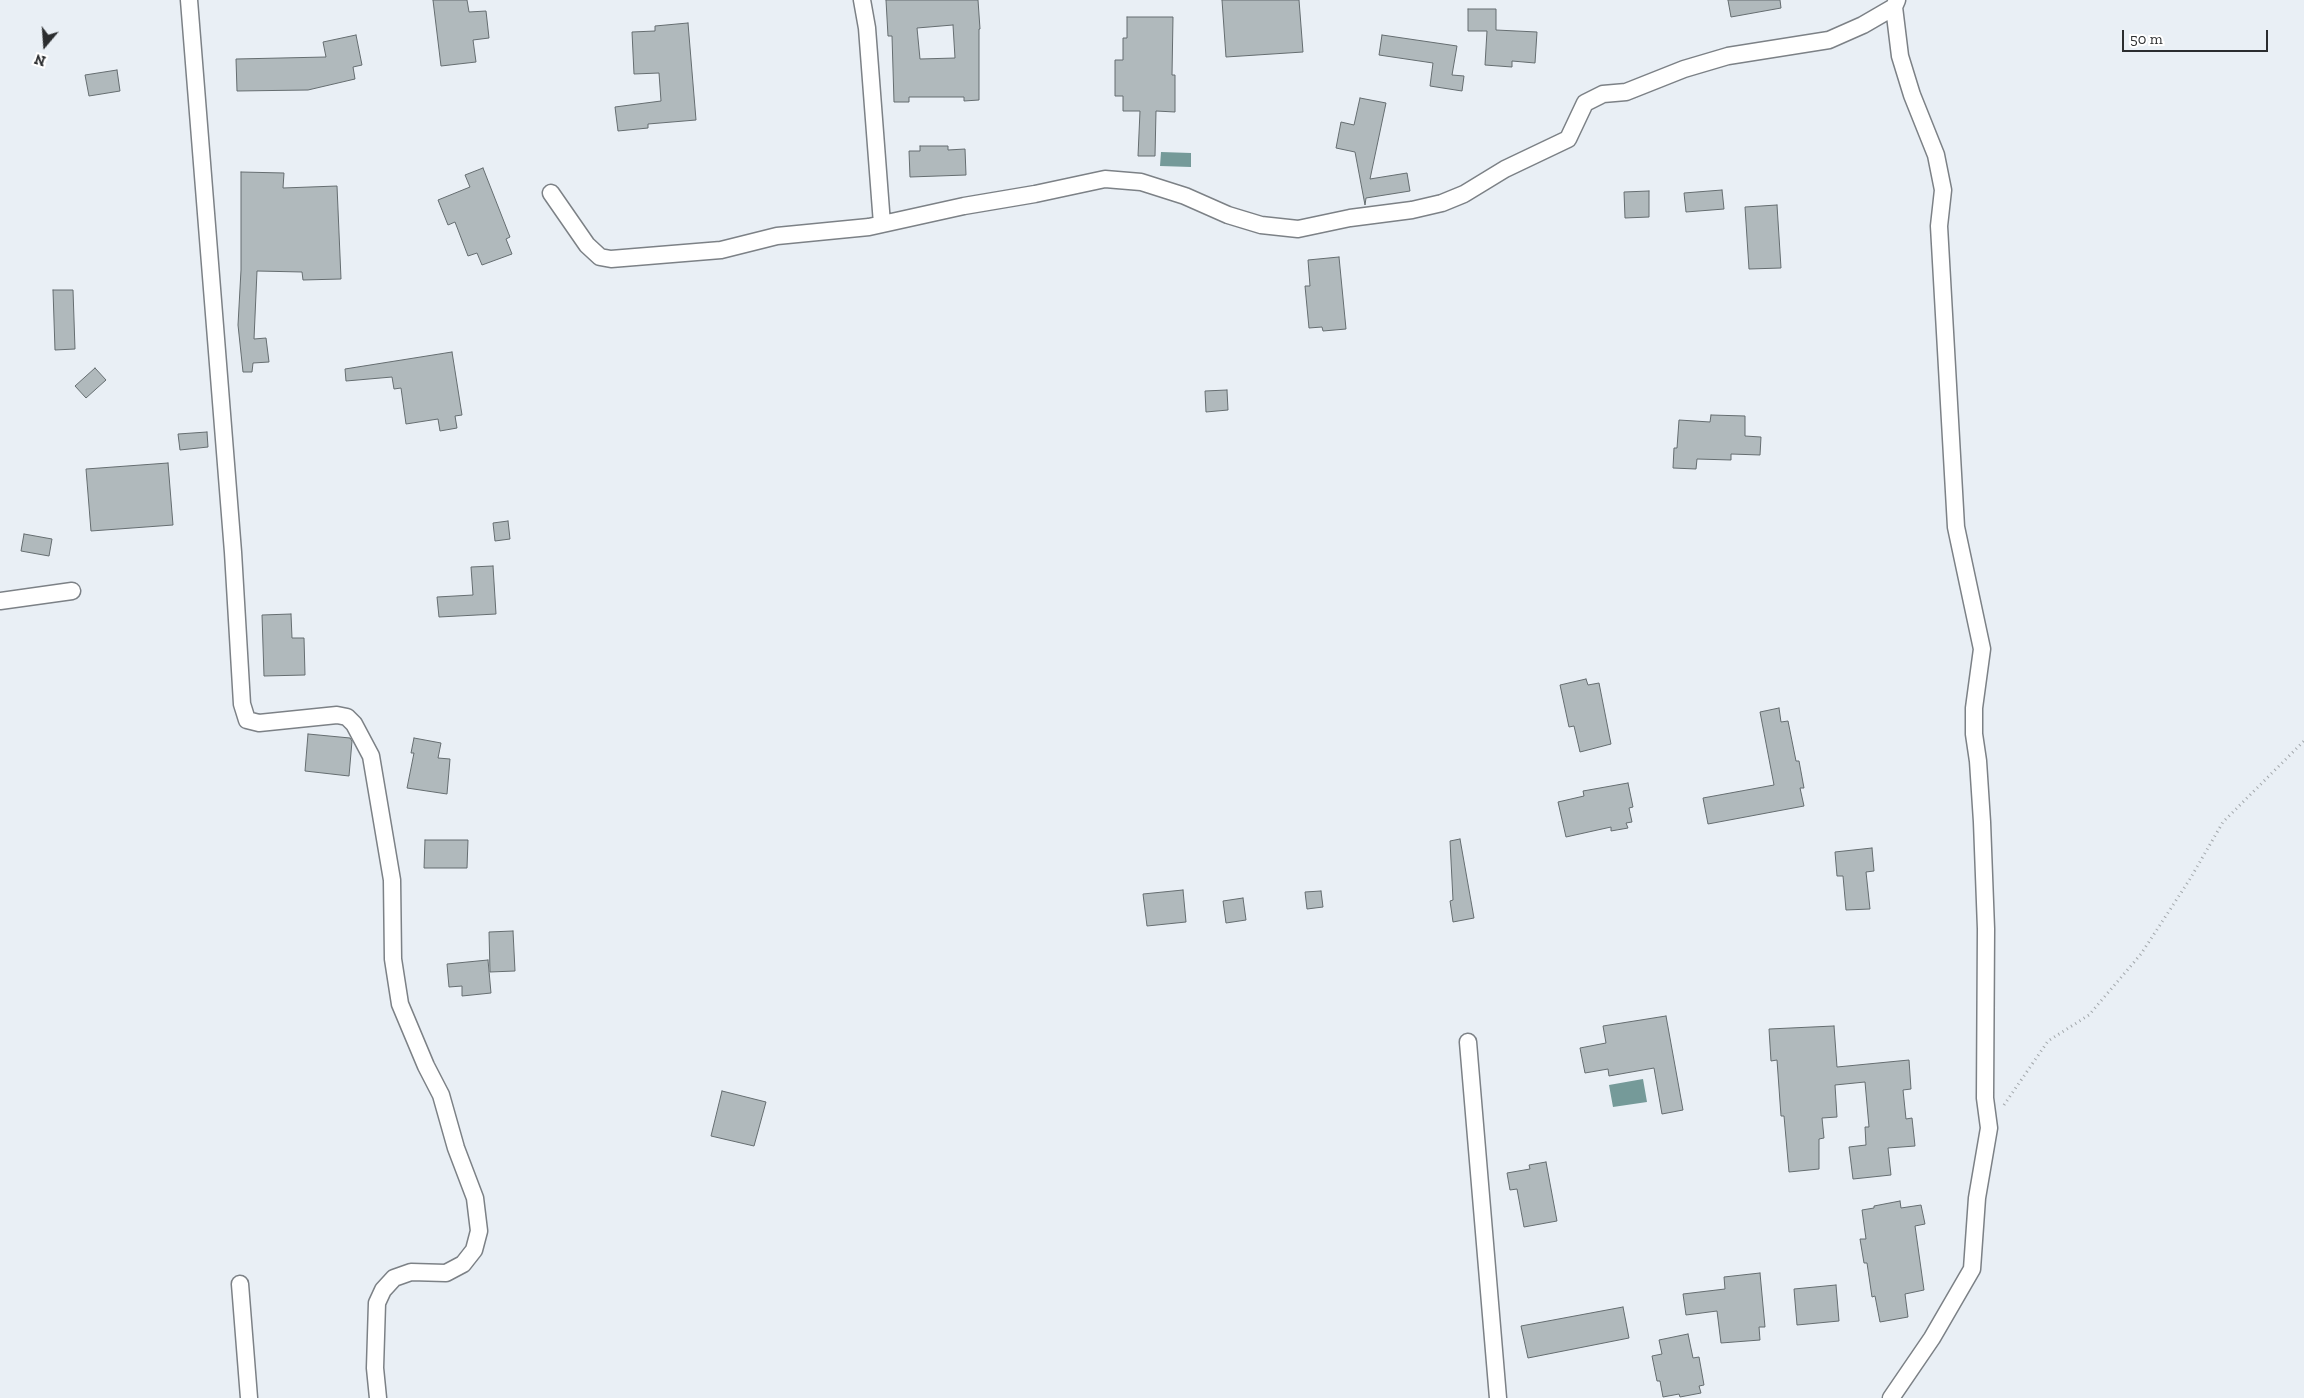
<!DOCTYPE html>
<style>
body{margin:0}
#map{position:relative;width:2304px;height:1398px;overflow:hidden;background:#e9eff5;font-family:"Zilla Slab",serif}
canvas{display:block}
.north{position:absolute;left:20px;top:20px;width:50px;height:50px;-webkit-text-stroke:4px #fff;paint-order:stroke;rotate:198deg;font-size:14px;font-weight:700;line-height:20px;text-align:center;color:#2b2d2f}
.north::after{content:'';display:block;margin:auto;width:18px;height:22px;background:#2b2d2f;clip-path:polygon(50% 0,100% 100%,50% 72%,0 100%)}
.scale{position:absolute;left:2122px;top:30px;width:146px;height:22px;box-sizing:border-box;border:2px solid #2b2d2f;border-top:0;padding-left:6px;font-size:15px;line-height:18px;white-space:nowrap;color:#2b2d2f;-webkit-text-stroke:4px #fff;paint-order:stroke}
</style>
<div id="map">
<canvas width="2304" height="1398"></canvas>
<div class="north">N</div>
<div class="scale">50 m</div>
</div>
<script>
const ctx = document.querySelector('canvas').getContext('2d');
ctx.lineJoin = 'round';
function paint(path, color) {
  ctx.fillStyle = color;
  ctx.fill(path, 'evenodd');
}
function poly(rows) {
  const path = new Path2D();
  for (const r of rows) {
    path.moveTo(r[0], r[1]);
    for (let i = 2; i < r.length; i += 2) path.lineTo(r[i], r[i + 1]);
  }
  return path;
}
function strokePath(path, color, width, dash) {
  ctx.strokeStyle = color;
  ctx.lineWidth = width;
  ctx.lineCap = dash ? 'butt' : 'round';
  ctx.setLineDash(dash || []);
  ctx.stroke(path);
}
paint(poly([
 [1161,152,1191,153,1191,167,1160,166],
 [1643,1079,1647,1102,1613,1107,1609,1085]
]), '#759a99');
const building = poly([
 [433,0,467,0,469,12,486,11,489,38,473,40,476,62,441,66,433,0],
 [886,0,978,0,980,29,979,29,979,100,964,101,964,97,909,97,909,102,894,102,892,36,888,36,886,0],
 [953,25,955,58,920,59,917,28,953,25],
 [1222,0,1299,0,1303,52,1226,57,1222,0],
 [1728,0,1780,0,1781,8,1731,17,1728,0],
 [1468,9,1496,9,1496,30,1537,32,1535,63,1512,61,1512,67,1485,65,1487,31,1468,31,1468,9],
 [1127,17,1173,17,1172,75,1175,75,1175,112,1156,111,1155,156,1138,156,1140,111,1123,111,1123,96,1115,96,1115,60,1123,60,1123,38,1127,38,1127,17],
 [688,23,696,120,648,124,648,128,618,131,615,107,661,101,659,73,634,74,632,32,655,31,655,26,688,23],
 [356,35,362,65,353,67,355,79,308,90,237,91,236,59,326,57,323,42,356,35],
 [1382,35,1457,46,1452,75,1464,76,1462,91,1430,86,1433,63,1379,55,1382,35],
 [117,70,120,91,89,96,85,75,117,70],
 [1360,98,1386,103,1370,179,1407,173,1410,191,1366,198,1365,205,1355,152,1336,148,1341,122,1354,125,1360,98],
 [920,146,948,146,948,150,965,149,966,175,910,177,909,151,920,151,920,146],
 [483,168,510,237,506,239,512,254,482,265,477,253,468,256,455,222,448,225,438,200,470,187,465,175,483,168],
 [241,172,284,173,283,188,337,186,341,279,303,280,302,272,257,271,254,339,266,338,269,362,253,363,252,372,243,372,238,325,241,270,241,172],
 [1722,190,1724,209,1686,212,1684,193,1722,190],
 [1649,191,1649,217,1625,218,1624,192,1649,191],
 [1777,205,1781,268,1749,269,1745,207,1777,205],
 [1339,257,1346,329,1323,331,1322,327,1309,328,1305,286,1310,286,1308,260,1339,257],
 [53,290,73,290,75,349,55,350,53,290],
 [452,352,462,415,455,416,457,428,440,431,438,419,406,424,401,388,394,389,392,377,346,381,345,369,452,352],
 [95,368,106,380,86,398,75,386,95,368],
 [1227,390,1228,410,1206,412,1205,391,1227,390],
 [1711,415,1745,416,1745,436,1761,437,1760,455,1731,454,1731,460,1697,459,1696,469,1673,468,1674,448,1677,448,1679,420,1710,422,1711,415],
 [207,432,208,447,180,450,178,434,207,432],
 [168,463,173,525,91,531,86,469,168,463],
 [508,521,510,539,495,541,493,523,508,521],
 [24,534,52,539,49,556,21,551,24,534],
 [493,566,496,614,439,617,437,597,473,595,471,567,493,566],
 [291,614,292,638,304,638,305,675,264,676,262,615,291,614],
 [1586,679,1588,685,1599,683,1611,744,1580,752,1574,726,1569,727,1560,685,1586,679],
 [1779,708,1781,722,1788,721,1796,761,1799,761,1804,788,1800,788,1804,806,1708,824,1703,798,1774,785,1760,712,1779,708],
 [308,734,350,738,352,741,349,776,305,771,308,734],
 [414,738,441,743,438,758,450,759,447,794,407,788,414,753,411,753,414,738],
 [1628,783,1633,807,1629,808,1632,822,1626,823,1628,828,1611,831,1611,827,1566,837,1558,802,1584,796,1583,791,1628,783],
 [1460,839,1474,918,1453,922,1450,901,1453,900,1450,841,1460,839],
 [425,840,468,840,467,868,424,868,425,840],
 [1872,848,1874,871,1866,872,1870,909,1846,910,1843,876,1837,876,1835,852,1872,848],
 [1183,890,1186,922,1147,926,1143,894,1183,890],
 [1321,891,1323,907,1307,909,1305,892,1321,891],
 [1243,898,1246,920,1226,923,1223,901,1243,898],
 [513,931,515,971,490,972,489,932,513,931],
 [488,960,491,993,462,996,462,986,449,987,447,964,488,960],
 [1666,1016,1683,1110,1662,1114,1654,1068,1609,1076,1608,1069,1585,1073,1580,1048,1606,1043,1603,1026,1666,1016],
 [1834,1026,1837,1067,1909,1060,1911,1089,1903,1090,1906,1119,1912,1118,1915,1146,1888,1148,1891,1175,1853,1179,1849,1147,1866,1145,1865,1127,1869,1127,1865,1082,1835,1085,1837,1117,1822,1118,1824,1138,1819,1139,1819,1169,1789,1172,1784,1116,1781,1116,1777,1060,1771,1061,1769,1029,1834,1026],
 [722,1091,766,1102,754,1146,711,1136,722,1091],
 [1546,1162,1557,1221,1524,1227,1517,1189,1510,1190,1507,1173,1530,1169,1529,1165,1546,1162],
 [1900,1201,1901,1208,1921,1205,1925,1224,1915,1226,1924,1290,1905,1294,1908,1317,1880,1322,1875,1296,1872,1297,1867,1263,1864,1263,1860,1239,1866,1239,1862,1210,1874,1208,1874,1206,1900,1201],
 [1760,1273,1765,1327,1759,1327,1760,1340,1721,1343,1717,1311,1686,1315,1683,1294,1725,1289,1724,1277,1760,1273],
 [1836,1285,1839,1321,1797,1325,1794,1289,1836,1285],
 [1623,1307,1629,1338,1528,1358,1521,1326,1623,1307],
 [1688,1334,1693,1358,1699,1357,1704,1385,1699,1386,1701,1393,1680,1397,1679,1394,1663,1397,1660,1381,1657,1381,1652,1356,1662,1354,1659,1340,1688,1334]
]);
paint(building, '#b0b9bc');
strokePath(building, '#656d70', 1);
const street = poly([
 [189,0,233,552,242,704,247,720,259,723,337,715,347,717,354,724,371,756,392,880,393,959,400,1004,426,1066,441,1095,456,1148,475,1198,479,1231,474,1250,463,1264,446,1273,411,1272,394,1278,383,1290,377,1303,375,1368,378,1398],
 [862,0,867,28,882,224],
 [551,193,587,245,600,257,611,259,721,250,777,236,869,227,964,206,1035,194,1105,179,1141,182,1185,196,1228,215,1261,225,1298,229,1350,218,1412,210,1442,203,1464,194,1505,169,1568,139,1585,103,1603,94,1626,92,1684,69,1728,56,1829,40,1863,25,1894,7],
 [0,601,72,591],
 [1468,1042,1498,1398],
 [240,1284,249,1398],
 [1891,1398,1932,1338,1972,1269,1977,1198,1989,1128,1985,1098,1986,929,1982,822,1978,761,1974,734,1974,708,1982,649,1956,527,1939,226,1943,190,1936,155,1912,95,1900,56,1894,7,1897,0]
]);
strokePath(street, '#7c8186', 19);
strokePath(poly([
 [2004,1105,2048,1041,2089,1015,2141,954,2190,879,2223,822,2304,741]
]), '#a2a7ab', 3, [1, 4]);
strokePath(street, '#fff', 16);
</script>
